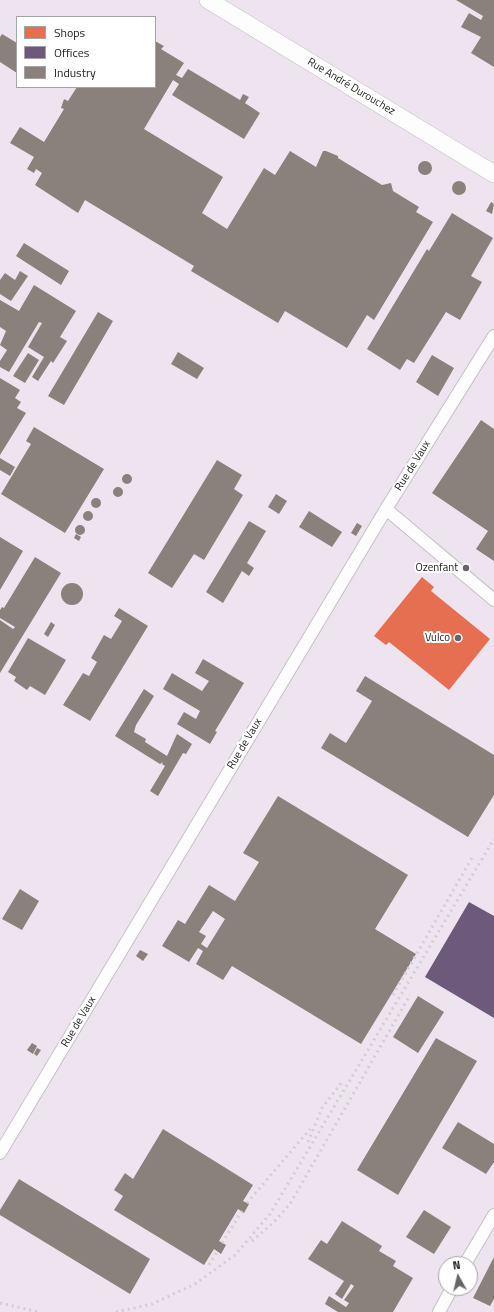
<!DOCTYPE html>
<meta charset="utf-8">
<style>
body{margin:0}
#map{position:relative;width:494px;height:1312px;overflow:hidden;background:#f5f1f6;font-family:"Titillium Web",sans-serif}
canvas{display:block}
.legend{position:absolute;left:16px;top:16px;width:140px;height:72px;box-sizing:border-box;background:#fff;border:1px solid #a4a3a5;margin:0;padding:5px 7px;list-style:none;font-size:12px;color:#1c191d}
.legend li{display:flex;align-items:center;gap:8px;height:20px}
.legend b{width:20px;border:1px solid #a4a3a5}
.north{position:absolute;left:438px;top:1256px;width:40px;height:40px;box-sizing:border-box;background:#fff;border:1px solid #a4a3a5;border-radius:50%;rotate:352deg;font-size:11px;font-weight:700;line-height:16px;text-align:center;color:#1c191d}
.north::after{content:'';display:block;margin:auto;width:14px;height:18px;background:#686569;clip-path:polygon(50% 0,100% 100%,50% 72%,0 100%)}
</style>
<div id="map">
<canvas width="494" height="1312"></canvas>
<ul class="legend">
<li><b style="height:11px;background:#e76f51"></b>Shops</li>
<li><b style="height:11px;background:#6d597a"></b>Offices</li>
<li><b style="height:11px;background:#8a817c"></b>Industry</li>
</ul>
<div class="north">N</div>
</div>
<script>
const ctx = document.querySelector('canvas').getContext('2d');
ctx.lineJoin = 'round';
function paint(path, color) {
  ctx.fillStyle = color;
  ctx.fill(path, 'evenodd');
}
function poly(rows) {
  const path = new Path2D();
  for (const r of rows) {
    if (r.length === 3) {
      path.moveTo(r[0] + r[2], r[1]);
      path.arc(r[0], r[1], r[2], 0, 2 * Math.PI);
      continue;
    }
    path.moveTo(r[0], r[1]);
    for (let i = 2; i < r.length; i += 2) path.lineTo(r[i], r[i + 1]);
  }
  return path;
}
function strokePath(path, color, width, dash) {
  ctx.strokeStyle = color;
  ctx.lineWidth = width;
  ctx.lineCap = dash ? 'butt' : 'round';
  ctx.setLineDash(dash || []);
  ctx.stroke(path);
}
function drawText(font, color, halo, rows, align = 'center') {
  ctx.font = font + ' "Titillium Web",sans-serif';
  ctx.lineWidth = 4;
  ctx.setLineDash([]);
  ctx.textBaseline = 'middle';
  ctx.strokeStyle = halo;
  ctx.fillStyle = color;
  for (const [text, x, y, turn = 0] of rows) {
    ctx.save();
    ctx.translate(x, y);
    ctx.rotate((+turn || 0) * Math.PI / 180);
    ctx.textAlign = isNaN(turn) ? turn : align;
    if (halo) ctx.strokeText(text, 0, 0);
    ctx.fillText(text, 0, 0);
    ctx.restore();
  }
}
paint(poly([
 [0,0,494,0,494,1312,0,1312],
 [17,17,155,17,155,87,17,87],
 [446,1264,470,1264,470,1288,446,1288]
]), '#ede4ef');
paint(poly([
 [422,577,434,587,431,591,490,639,449,690,389,642,386,645,374,636]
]), '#e76f51');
paint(poly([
 [469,902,494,916,494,1018,425,977]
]), '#6d597a');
paint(poly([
 [456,0,494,0,494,67,471,53,481,37,461,27,469,13,481,20,483,16],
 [2,34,17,43,17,73,0,62,0,37],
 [155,41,164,46,161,49,184,63,176,75,182,78,188,69,240,100,243,94,249,97,245,103,260,113,244,139,172,95,179,84,173,80,144,129,223,177,202,213,227,229,264,168,275,175,290,151,316,167,323,151,326,151,338,156,338,158,382,185,391,183,393,191,419,207,416,212,433,222,374,320,367,315,347,348,285,311,278,323,191,271,194,266,85,200,78,213,35,185,42,173,36,169,34,173,27,169,34,157,10,143,20,127,44,142,64,109,61,108,64,99,68,101,77,87,155,87],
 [425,168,7],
 [459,188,7],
 [491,202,494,204,492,214,486,211],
 [452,213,493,238,471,276,482,282,460,320,446,312,414,363,407,359,400,370,367,349,427,249,429,251],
 [24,243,69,271,61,285,16,256],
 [20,271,28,276,11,301,0,294,0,280,5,273,15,280],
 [34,285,76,311,60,337,67,341,53,363,51,361,38,381,32,377,44,357,28,347,42,323,39,322,9,372,0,367,0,361,7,350,0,345,6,331,0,327,0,300,19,311],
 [98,312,113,321,64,405,48,396],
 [178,352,204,368,197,379,171,364],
 [28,353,39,360,25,383,13,376],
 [432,355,454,368,438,396,416,382],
 [0,378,20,390,15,398,21,402,17,408,26,413,0,455],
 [481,420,494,429,494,561,476,549,488,531,432,493],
 [34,427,104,469,65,533,1,494,31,444,26,441],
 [0,458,15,467,10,476,0,470],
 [217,460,242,475,234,489,243,495,204,560,194,554,172,588,148,573],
 [127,479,5],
 [118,492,5],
 [276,494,287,501,279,514,268,507],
 [96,503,5],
 [88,516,5],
 [309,511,342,532,332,547,299,527],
 [249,521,266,531,247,563,254,568,249,576,242,571,223,603,206,592],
 [357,523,362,526,356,536,351,533],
 [80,530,5],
 [76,534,81,537,79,541,74,538],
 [0,537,23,551,0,590],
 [35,557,61,573,0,673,0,620,13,629,15,627,0,618,0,610,2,607,4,608],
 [72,594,11],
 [119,608,148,626,90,721,63,705,83,673,89,676,97,662,91,658,104,635,111,639,122,621,114,616],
 [51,622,55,625,48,637,44,634],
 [28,638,66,660,45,695,30,686,27,690,14,681,16,677,8,672],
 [203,659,244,683,215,731,217,732,210,744,177,724,184,712,196,719,200,711,163,689,172,673,202,691,209,681,195,673],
 [365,676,494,755,494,795,468,837,321,748,330,733,346,743,372,701,356,691],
 [144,689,154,696,136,725,134,732,146,739,145,742,167,756,177,734,192,744,186,754,183,753,158,796,150,791,165,766,162,764,163,762,160,764,115,736],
 [278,796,408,875,375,929,416,954,361,1044,232,966,223,980,196,964,203,951,198,948,189,962,162,946,178,920,185,924,209,885,235,901,259,862,243,853],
 [213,911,225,919,207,948,201,944,206,936,199,932],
 [20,889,39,901,22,930,2,919],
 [140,950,148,954,143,961,136,956],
 [418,996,444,1012,418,1053,393,1037],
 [436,1038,477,1061,398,1195,357,1170],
 [32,1043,37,1046,33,1054,27,1050],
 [37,1048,41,1050,37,1056,34,1054],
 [458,1122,494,1144,494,1162,486,1174,442,1148],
 [163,1129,253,1185,243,1201,249,1204,244,1213,238,1209,219,1241,226,1245,221,1254,214,1249,204,1265,114,1210,123,1196,114,1190,125,1173,133,1179],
 [19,1179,150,1259,130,1294,0,1215,0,1210],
 [424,1210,451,1227,434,1254,406,1237],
 [342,1221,382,1246,379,1251,396,1261,393,1266,413,1278,393,1312,338,1312,325,1304,329,1296,346,1307,349,1303,344,1300,354,1286,351,1284,342,1299,335,1294,344,1281,308,1259,321,1240,327,1244],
 [494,1257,494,1299,490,1306,473,1298]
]), '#8a817c');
const minor = poly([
 [386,509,494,600],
 [0,1153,386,509,494,336],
 [465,1264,494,1215],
 [439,1312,452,1288]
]);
const secondary = poly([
 [208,0,494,174]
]);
strokePath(minor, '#c4c1c5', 14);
strokePath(secondary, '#c4c1c5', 18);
strokePath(minor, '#fefdfe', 12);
strokePath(secondary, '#fefdfe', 17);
strokePath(poly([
 [393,995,473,856],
 [308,1142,322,1108,342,1082],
 [247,1203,310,1129],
 [252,1241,273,1223,290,1204,410,995],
 [222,1243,242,1211],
 [209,1265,217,1252],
 [0,1303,39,1312],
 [116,1312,152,1304,195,1284,235,1255,270,1214,494,839]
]), '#d0cfd0', 3, [2, 4]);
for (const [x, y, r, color] of [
 [466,568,4,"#686569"],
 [458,638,4,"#686569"]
]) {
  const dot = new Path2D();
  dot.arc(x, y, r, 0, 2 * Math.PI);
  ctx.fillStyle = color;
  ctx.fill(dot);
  strokePath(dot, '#fff', 1.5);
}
drawText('11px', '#1c191d', '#fff', [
 ["Rue André Durouchez",351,87,31],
 ["Rue de Vaux",413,466,-58],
 ["Rue de Vaux",245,744,-59],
 ["Rue de Vaux",79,1022,-59]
]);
drawText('11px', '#1c191d', '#fff', [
 ["Ozenfant",458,568],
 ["Vulco",450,638]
], 'right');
</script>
